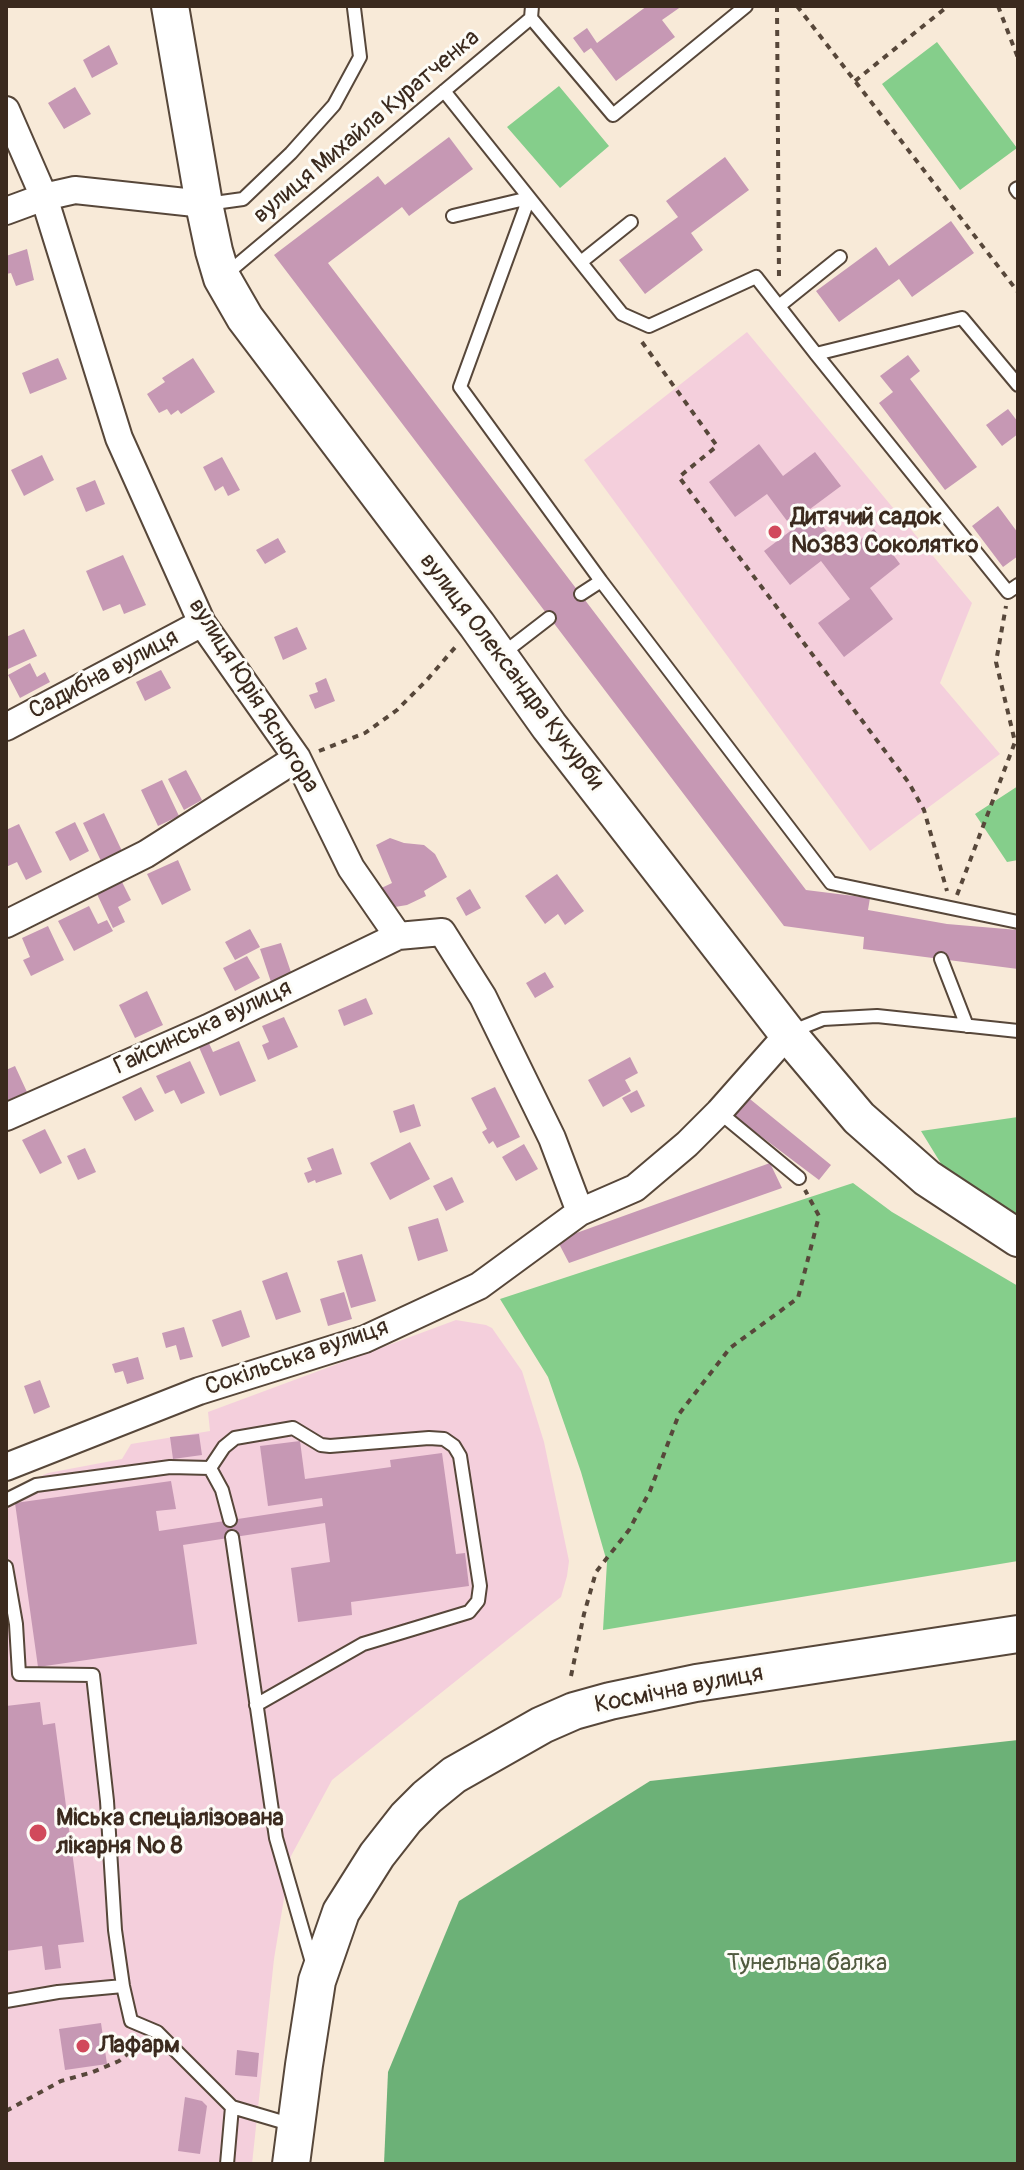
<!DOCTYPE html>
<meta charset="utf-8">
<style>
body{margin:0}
#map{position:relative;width:1024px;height:2170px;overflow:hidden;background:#f8ead8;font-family:Pangolin,sans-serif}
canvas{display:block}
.frame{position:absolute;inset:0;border:8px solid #3b2a1e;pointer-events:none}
</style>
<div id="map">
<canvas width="1024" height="2170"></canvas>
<div class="frame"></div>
</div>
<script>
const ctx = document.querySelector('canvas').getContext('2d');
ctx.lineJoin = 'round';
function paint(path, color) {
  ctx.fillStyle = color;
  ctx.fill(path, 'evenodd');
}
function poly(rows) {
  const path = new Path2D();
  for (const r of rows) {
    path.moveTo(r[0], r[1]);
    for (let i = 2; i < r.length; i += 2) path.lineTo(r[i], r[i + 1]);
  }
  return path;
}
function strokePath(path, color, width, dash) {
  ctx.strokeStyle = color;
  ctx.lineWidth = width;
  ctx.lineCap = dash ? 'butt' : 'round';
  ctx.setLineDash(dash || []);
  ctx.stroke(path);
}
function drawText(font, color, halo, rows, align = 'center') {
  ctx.font = font + ' Pangolin,sans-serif';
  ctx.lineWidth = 6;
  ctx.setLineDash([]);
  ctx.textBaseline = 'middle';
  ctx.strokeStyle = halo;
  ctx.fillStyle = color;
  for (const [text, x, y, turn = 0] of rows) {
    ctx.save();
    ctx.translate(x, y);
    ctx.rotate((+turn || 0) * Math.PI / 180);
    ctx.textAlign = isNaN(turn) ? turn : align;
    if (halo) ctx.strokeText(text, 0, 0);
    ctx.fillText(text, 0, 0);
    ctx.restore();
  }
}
paint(poly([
 [747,332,972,603,940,683,1000,754,870,851,584,460],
 [456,1320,486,1325,492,1328,522,1371,544,1442,569,1561,567,1576,561,1597,332,1780,291,1856,274,1959,252,2164,6,2164,6,1491,48,1473,122,1459,131,1444,210,1431,208,1412]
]), '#f4cfdc');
paint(poly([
 [937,42,1017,148,960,190,882,84],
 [559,86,609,146,560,188,507,127],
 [1018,786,1018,860,1007,862,975,814],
 [1018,1117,1018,1223,959,1193,921,1131],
 [853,1183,892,1212,1018,1286,1018,1561,603,1630,607,1562,581,1472,548,1377,500,1299]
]), '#85ce8b');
paint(poly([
 [1018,1740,1018,2164,384,2164,388,2072,459,1901,650,1781]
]), '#6cb177');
paint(poly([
 [647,6,682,6,662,20,675,37,616,81,591,48,584,53,573,38,587,28,597,43],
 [109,45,118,64,92,78,83,60],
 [75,87,91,114,64,129,48,103],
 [449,137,473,169,409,216,402,207,328,263,806,890,870,898,868,910,947,924,1018,930,1018,969,863,949,864,937,784,926,274,255,378,176,385,185],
 [725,157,749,190,691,233,703,250,645,294,619,260,678,217,666,201],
 [951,221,974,253,912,297,899,279,839,322,816,291,876,247,889,266],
 [27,249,34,280,16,286,11,273,6,274,6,256],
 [908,355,920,371,910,379,977,467,945,490,879,403,893,392,880,376],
 [58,358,67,379,30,394,22,373],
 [193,358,215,392,181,414,178,410,171,415,167,409,159,413,147,394,165,382,162,378],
 [1008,409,1018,422,1018,434,1002,446,986,425],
 [759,444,783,476,815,452,841,486,810,509,843,553,874,529,900,564,870,588,893,619,844,657,818,623,850,599,821,561,790,585,764,551,793,529,767,494,735,517,709,482],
 [42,455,54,480,24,496,11,470],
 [222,457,240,490,228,496,223,486,215,491,203,467],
 [95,480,105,504,86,512,76,488],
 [998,506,1018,533,1018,556,1003,567,972,526],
 [278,538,286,552,265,564,256,550],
 [123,555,146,605,124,614,120,604,103,611,86,571],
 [297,627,307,649,283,660,274,637],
 [24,629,37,656,8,669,6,664,6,637],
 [30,663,37,677,45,672,50,682,20,698,8,675],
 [161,670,171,688,145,701,136,682],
 [326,678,335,701,315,709,309,695,318,692,315,683],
 [186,770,202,800,184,810,168,779],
 [162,780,179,816,158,826,141,790],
 [104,813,122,851,101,861,83,823],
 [75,822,89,851,70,861,55,832],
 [19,824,42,872,26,880,17,862,6,867,6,830],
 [390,838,404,843,424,845,435,854,447,877,424,891,426,896,407,905,395,907,375,891,392,883,376,845],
 [178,860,191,890,162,905,147,874],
 [557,874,584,911,565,925,558,914,545,924,525,896],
 [121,880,131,900,118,907,125,922,113,928,96,892],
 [470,889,481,908,466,916,456,898],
 [89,906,98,924,107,920,113,931,74,951,58,921],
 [48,926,64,960,31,976,23,960,30,957,22,938],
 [250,929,260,947,235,960,225,942],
 [281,943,293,978,272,985,260,949],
 [247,956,260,978,235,991,223,968],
 [545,972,554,987,535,998,526,983],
 [147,991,163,1025,135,1038,119,1005],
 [366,998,373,1014,344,1026,338,1010],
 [284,1017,298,1047,268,1060,262,1045,269,1042,262,1026],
 [208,1041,213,1052,239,1041,256,1081,220,1096,198,1045],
 [630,1057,638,1073,625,1080,631,1091,603,1107,588,1080],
 [190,1061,205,1093,181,1104,174,1090,165,1094,156,1076],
 [15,1066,27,1092,6,1101,6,1070],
 [141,1087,154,1111,135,1121,122,1097],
 [495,1087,520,1137,497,1148,493,1141,489,1144,482,1132,487,1129,471,1098],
 [637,1090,645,1106,631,1113,622,1098],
 [745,1095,831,1165,819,1180,730,1113],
 [414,1104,421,1126,400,1133,393,1111],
 [45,1129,62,1163,40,1174,22,1140],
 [410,1142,430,1179,390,1200,370,1163],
 [524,1144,538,1169,516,1181,502,1157],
 [85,1148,96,1172,78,1180,67,1156],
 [333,1148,342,1174,316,1183,315,1180,308,1183,304,1173,312,1170,307,1158],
 [770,1163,782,1188,569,1263,557,1240],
 [452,1177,464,1202,446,1211,433,1186],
 [438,1218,448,1251,418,1261,408,1227],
 [362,1254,376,1301,351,1308,337,1261],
 [287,1272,301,1312,276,1320,262,1281],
 [344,1292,352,1319,328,1326,320,1299],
 [241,1310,250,1337,222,1347,212,1320],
 [184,1327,193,1357,180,1360,176,1345,166,1348,162,1333],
 [138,1357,144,1379,127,1384,123,1371,115,1373,112,1364],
 [40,1380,50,1407,34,1414,24,1386],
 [199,1434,202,1455,173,1459,170,1437],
 [300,1441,305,1479,391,1467,390,1460,442,1453,456,1554,465,1553,469,1586,351,1602,352,1615,298,1622,291,1568,330,1562,325,1523,183,1545,197,1644,38,1667,15,1503,171,1481,176,1509,156,1511,159,1531,323,1506,322,1498,268,1506,260,1446],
 [40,1702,43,1725,55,1723,84,1942,58,1945,61,1968,45,1970,42,1946,6,1951,6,1706],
 [101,2023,107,2064,65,2070,59,2029],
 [237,2050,259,2053,257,2077,235,2075],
 [185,2097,202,2101,207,2106,200,2154,178,2151]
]), '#c698b4');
const lane = poly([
 [531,18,613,115,746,6],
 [444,91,622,314,649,326,756,277,816,354,1008,592,1018,585],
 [1018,188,1016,189,1018,192],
 [529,198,460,387,601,581,831,883,1018,922],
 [207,204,243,199,291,153,334,105,360,57,354,8],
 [453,216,529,198],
 [581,262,631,222],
 [224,276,531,18,532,6],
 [779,306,840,257],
 [816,354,962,318,1018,385],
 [581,594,601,581],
 [501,655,549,618],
 [941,959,967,1026],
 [793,1031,823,1019,877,1016,1018,1031],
 [719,1112,799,1178],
 [210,1468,224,1447,235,1438,293,1428,321,1445,330,1446,429,1438,444,1439,454,1446,460,1456,480,1586,478,1601,469,1612,363,1644,256,1705],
 [6,1500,36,1485,170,1467,210,1468,222,1490,230,1520],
 [232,1537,276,1838,313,1966],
 [6,1567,16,1624,19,1674,93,1675,107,1801,115,1930,123,1986,131,2021,157,2032,232,2107,293,2125],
 [6,2001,58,1992,123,1986],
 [227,2164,232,2107]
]);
const street = poly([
 [6,110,44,197,119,438,202,623,297,758,351,868,398,936,442,932,483,997,552,1138,580,1212],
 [6,211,44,197,75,190,204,204],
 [6,727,202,623],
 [6,924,146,854,297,758],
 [6,1117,208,1028,398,936],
 [6,1467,199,1391,365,1339,479,1286,580,1212,635,1188,687,1144,719,1112,788,1034]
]);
const secondary = poly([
 [170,6,204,204,214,251,222,278,245,318,477,625,549,726,788,1034,859,1118,927,1178,1018,1238],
 [291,2164,304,2065,317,1981,341,1912,377,1855,406,1818,427,1797,454,1775,542,1725,574,1711,610,1701,696,1683,1018,1634]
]);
strokePath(lane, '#57473a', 16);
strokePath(street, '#57473a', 30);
strokePath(secondary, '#57473a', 40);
strokePath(poly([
 [777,6,779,280],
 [797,6,1018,292],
 [998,6,1018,58],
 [855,81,948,6],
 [642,342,717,446,679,477,909,783,924,810,947,891],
 [319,751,365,733,397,710,426,681,458,644],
 [957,895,1015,742,996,662,1006,606],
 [571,1676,584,1614,596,1572,629,1530,650,1491,679,1414,730,1348,798,1298,819,1216,805,1190],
 [6,2111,61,2081,93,2072,119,2061,142,2042]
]), '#57473a', 4, [6, 6]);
strokePath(lane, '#fff', 12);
strokePath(street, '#fff', 26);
strokePath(secondary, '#fff', 36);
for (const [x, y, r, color] of [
 [775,532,8,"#d1495b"],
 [38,1833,10,"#d1495b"],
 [83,2046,8,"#d1495b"]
]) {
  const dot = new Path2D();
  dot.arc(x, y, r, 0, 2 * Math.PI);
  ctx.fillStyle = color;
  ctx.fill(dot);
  strokePath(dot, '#fdfcf7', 3);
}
drawText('24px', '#3b2a1e', '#fdfcf7', [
 ["вулиця Михайла Куратченка",367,127,-40],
 ["вулиця Олександра Кукурби",511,672,53],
 ["Садибна вулиця",104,675,-28],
 ["вулиця Юрія Ясногора",253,696,58],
 ["Гайсинська вулиця",203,1028,-25],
 ["Сокільська вулиця",297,1358,-19],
 ["Космічна вулиця",679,1690,-11]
]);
drawText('bold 24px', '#3b2a1e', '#fdfcf7', [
 ["Дитячий садок",791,518],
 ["№383 Соколятко",791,546],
 ["Міська спеціалізована",56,1819],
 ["лікарня № 8",56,1847],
 ["Лафарм",99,2046]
], 'left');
drawText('24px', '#515b3f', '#fdfcf7', [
 ["Тунельна балка",807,1964]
]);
</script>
